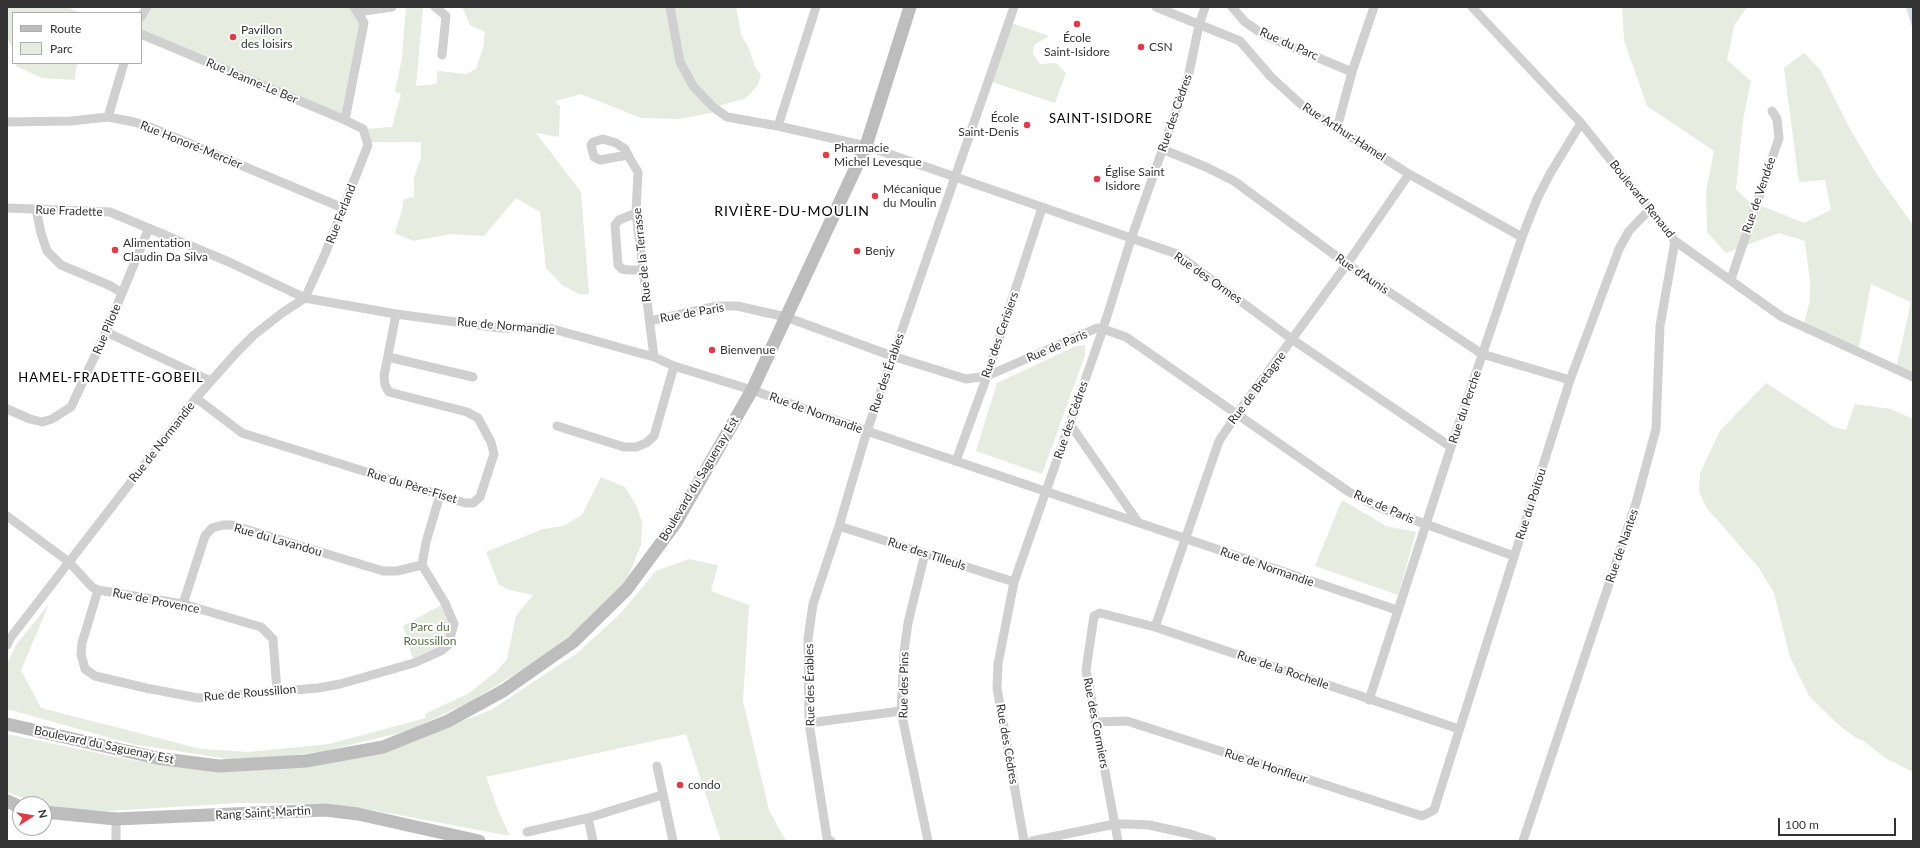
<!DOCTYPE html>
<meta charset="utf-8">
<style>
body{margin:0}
#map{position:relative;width:1920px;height:848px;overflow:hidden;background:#fff;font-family:Lato,sans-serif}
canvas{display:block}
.frame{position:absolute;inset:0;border:8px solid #333;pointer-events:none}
.legend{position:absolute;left:12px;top:12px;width:130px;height:52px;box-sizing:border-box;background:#fff;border:1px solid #adadad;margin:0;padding:5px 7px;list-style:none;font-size:12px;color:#333}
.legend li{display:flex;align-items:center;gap:8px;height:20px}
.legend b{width:20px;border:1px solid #adadad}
.north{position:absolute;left:12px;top:796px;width:40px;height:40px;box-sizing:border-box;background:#fff;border:1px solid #adadad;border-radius:50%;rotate:78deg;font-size:11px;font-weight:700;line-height:16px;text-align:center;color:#333}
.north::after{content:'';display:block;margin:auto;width:14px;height:18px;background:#e63946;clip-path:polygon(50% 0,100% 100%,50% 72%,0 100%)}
.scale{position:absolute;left:1778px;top:818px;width:118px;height:18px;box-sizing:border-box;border:2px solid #333;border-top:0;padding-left:5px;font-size:12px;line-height:14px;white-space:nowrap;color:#333;-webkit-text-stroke:3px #fff;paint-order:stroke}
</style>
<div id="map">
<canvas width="1920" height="848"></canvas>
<div class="frame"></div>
<ul class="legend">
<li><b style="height:5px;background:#bdbdbd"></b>Route</li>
<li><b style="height:11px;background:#e6ecdf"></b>Parc</li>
</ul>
<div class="north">N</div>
<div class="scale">100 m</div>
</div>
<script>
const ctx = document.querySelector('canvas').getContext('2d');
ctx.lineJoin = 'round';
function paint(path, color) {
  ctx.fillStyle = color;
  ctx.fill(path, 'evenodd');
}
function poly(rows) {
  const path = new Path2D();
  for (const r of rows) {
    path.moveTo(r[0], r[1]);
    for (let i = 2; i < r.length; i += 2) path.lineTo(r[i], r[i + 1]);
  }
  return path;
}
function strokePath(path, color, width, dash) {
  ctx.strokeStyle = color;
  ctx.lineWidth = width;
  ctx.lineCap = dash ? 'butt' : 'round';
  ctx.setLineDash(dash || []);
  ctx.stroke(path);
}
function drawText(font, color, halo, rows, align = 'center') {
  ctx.font = font + ' Lato,sans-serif';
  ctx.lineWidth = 4;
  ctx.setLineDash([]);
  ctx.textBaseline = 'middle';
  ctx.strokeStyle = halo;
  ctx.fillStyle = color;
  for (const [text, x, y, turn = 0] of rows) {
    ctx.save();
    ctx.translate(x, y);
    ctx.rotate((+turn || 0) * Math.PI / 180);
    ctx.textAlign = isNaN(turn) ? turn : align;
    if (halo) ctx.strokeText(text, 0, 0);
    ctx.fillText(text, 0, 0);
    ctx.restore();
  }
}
paint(poly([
 [7,7,67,7,80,13,13,13,13,47,7,39],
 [147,7,354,7,364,23,345,120,141,34,141,17],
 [406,7,423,7,416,86,437,84,437,72,440,71,466,74,476,69,483,48,485,32,470,25,462,7,736,7,741,34,750,51,755,67,761,75,758,85,745,99,713,107,711,113,680,119,641,118,581,94,555,101,560,106,559,137,536,133,581,192,589,294,579,294,562,285,546,268,540,212,516,198,484,236,451,234,413,241,395,233,403,207,403,202,405,199,414,197,414,178,421,157,421,142,368,142,363,129,392,127,401,94,395,92,402,58],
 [1622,7,1747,7,1734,26,1727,60,1751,81,1743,120,1736,189,1747,200,1804,223,1831,210,1825,180,1799,182,1784,68,1804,53,1821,71,1851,131,1876,173,1913,225,1913,377,1896,369,1911,302,1871,284,1858,352,1803,327,1810,300,1810,282,1805,241,1779,233,1726,253,1707,232,1706,192,1714,151,1647,106,1624,40],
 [1009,22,1049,36,1034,45,1033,54,1040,64,1056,63,1066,73,1055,103,989,81],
 [17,63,79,63,76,68,75,80,42,78,16,66],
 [1085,345,1085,355,1042,474,976,451,997,383,1076,346],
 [1766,383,1834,427,1846,430,1855,404,1891,409,1913,419,1913,772,1887,759,1862,740,1858,739,1841,727,1809,696,1790,657,1774,593,1759,568,1706,507,1699,492,1700,473,1720,431],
 [601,477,625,487,637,507,642,523,641,545,626,581,585,623,547,654,470,702,407,731,325,751,280,757,228,759,132,744,7,709,7,664,16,645,49,604,21,670,41,708,201,749,248,752,329,744,426,718,425,714,469,693,496,672,507,659,516,616,533,595,510,590,499,585,486,552,543,529,563,526,582,515],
 [1342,500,1386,526,1416,532,1398,595,1315,566],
 [689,559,718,565,711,591,749,605,743,701,769,810,786,841,721,841,686,734,486,777,498,810,510,836,367,809,330,804,240,803,108,811,67,809,37,803,7,792,7,734,131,760,196,768,397,746,491,710,576,654,619,615,656,571],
 [445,603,454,624,448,645,414,663,403,626]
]), '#e6ecdf');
paint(poly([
 [1906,7,1913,7,1913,30]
]), '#cfe2ee');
strokePath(poly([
 [435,7,446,16,442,55],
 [670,7,680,62,693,86,713,107,727,117,778,126,866,146,1177,254,1293,340,1451,447],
 [1156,7,1240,41,1271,77,1305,108,1409,174,1522,237],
 [1232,7,1245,22,1264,35,1352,72],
 [1472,7,1581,123,1675,241,1782,317,1913,377],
 [358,12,392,7],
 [141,17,147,7],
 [141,34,345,120,363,129,368,145,325,254,305,298],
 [108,117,124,63],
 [345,120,364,23,354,7],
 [7,122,71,121,108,117,134,122,150,127,343,208],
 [778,126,816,7],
 [1337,128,1352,72,1374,7],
 [1162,149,1206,167,1234,181,1347,264,1482,354,1570,380],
 [628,155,600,160,594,157,591,145,593,142,603,139,616,143,625,149,630,159,638,172,636,213,654,357],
 [7,208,110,212,229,262,305,298,396,314,500,328,549,328,654,357,674,366,752,390,867,431,1397,610],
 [36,209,41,233,47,251,61,265,111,286,122,293],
 [636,213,619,220,615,225,618,265,622,269,628,270,643,270],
 [1731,279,1779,138,1777,119,1772,111],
 [650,321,717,306,737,306,786,317,892,356,966,379,987,376,1097,328,1103,329,1126,337,1349,492,1378,507,1514,556],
 [106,332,211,381],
 [388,357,473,377],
 [196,398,242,433,440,495,465,503,473,503,480,497,492,460,494,454,491,442,478,418,467,412,389,392,385,385,384,376,396,314],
 [7,409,30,419,42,422,52,419,71,407,106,332,149,228],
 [1070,424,1138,522],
 [557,426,624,447,636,447,646,443,654,436,674,366],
 [956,461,987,376,1042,208],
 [7,516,69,562,92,587,98,590,183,604,261,627,273,639,277,691],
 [839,526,1014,582],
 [925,553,908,623,904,652,901,711,928,841],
 [98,590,82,643,81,654,85,669,95,676,146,688,198,698,318,688,340,684,414,663,441,651,448,645,454,624,445,603,422,565,426,542,440,495],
 [183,604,205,536,212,528,223,525,232,525,383,571,397,571,422,565],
 [1155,627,1219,441,1237,414,1347,264,1409,174],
 [7,645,11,637,196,398,236,353,254,335,282,313,305,298],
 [1369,700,1451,447,1522,237,1537,199,1551,172,1581,123],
 [1095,722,1127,721,1422,816,1434,810,1570,380,1619,249,1629,231,1650,209],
 [809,723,901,711],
 [657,766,673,841],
 [588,818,593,841],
 [527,832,588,818,662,795],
 [116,841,116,819],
 [831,841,827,838,809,723,808,639,813,604,839,526,867,431,1014,7],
 [1024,841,997,688,998,664,1014,582,1103,329,1131,239,1177,108,1189,73,1199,25,1205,7],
 [1032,841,1115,824,1127,824,1149,825,1190,834,1212,841],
 [1118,841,1086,670,1094,616,1100,613,1155,627,1459,729],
 [1523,841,1636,503,1656,429,1660,326,1675,241]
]), '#d0d0d0', 9);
strokePath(poly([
 [7,724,157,758,219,766,306,761,383,747,448,721,503,691,573,642,627,589,675,524,752,390,866,146,910,7],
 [7,801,20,807],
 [44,812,116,819,325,810,358,814,479,841]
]), '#bdbdbd', 13);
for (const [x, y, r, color] of [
 [1077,24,4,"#e63946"],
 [233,37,4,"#e63946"],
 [1141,47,4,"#e63946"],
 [1027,125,4,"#e63946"],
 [826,155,4,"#e63946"],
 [1097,179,4,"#e63946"],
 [875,196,4,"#e63946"],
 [115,250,4,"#e63946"],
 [857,251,4,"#e63946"],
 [712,350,4,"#e63946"],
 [680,785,4,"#e63946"]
]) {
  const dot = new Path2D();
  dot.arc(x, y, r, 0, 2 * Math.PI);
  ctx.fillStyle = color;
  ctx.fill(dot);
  strokePath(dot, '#fff', 1.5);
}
drawText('12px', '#333', '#fff', [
 ["Pavillon",241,30],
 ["des loisirs",241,44],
 ["École",1077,38,"center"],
 ["Saint-Isidore",1077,52,"center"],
 ["CSN",1149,47],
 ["École",1019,118,"right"],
 ["Saint-Denis",1019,132,"right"],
 ["Pharmacie",834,148],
 ["Michel Levesque",834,162],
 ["Église Saint",1105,172],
 ["Isidore",1105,186],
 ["Mécanique",883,189],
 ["du Moulin",883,203],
 ["Alimentation",123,243],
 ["Claudin Da Silva",123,257],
 ["Benjy",865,251],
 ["Bienvenue",720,350],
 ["condo",688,785]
], 'left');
drawText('12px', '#333', '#fff', [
 ["Rue du Parc",1289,44,24],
 ["Rue Jeanne-Le Ber",252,81,23],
 ["Rue des Cèdres",1175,113,-71],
 ["Rue Arthur-Hamel",1344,132,33],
 ["Rue Honoré-Mercier",191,145,22],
 ["Rue de Vendée",1759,195,-71],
 ["Boulevard Renaud",1642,199,51],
 ["Rue Fradette",69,211,2],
 ["Rue Ferland",341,214,-69],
 ["Rue de la Terrasse",642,255,-96],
 ["Rue d'Aunis",1362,274,34],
 ["Rue des Ormes",1208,278,35],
 ["Rue de Paris",692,313,-10],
 ["Rue de Normandie",506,326,5],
 ["Rue Pilote",107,329,-67],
 ["Rue des Cerisiers",1000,335,-71],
 ["Rue de Paris",1057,346,-23],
 ["Rue des Érables",887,373,-71],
 ["Rue de Bretagne",1257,388,-53],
 ["Rue du Perche",1465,407,-71],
 ["Rue de Normandie",816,413,20],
 ["Rue des Cèdres",1071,420,-71],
 ["Rue de Normandie",162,442,-52],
 ["Boulevard du Saguenay Est",699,479,-59],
 ["Rue du Père-Fiset",412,486,17],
 ["Rue du Poitou",1531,504,-72],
 ["Rue de Paris",1384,507,24],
 ["Rue du Lavandou",278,540,16],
 ["Rue de Nantes",1622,546,-71],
 ["Rue des Tilleuls",927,554,18],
 ["Rue de Normandie",1267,567,19],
 ["Rue de Provence",156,601,11],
 ["Rue de la Rochelle",1283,670,19],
 ["Rue des Érables",810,685,-91],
 ["Rue des Pins",904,685,-89],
 ["Rue de Roussillon",250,693,-5],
 ["Rue des Cormiers",1096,723,79],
 ["Rue des Cèdres",1007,744,80],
 ["Boulevard du Saguenay Est",104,745,12],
 ["Rue de Honfleur",1266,766,18],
 ["Rang Saint-Martin",263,813,-3]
]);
drawText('12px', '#56703f', '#fff', [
 ["Parc du",430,627],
 ["Roussillon",430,641]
]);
ctx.letterSpacing = '1px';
drawText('13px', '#000', '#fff', [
 ["SAINT-ISIDORE",1101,119],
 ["HAMEL-FRADETTE-GOBEIL",111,378]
]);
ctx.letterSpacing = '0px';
ctx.letterSpacing = '1px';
drawText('14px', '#000', '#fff', [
 ["RIVIÈRE-DU-MOULIN",792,211]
]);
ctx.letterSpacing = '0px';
</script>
